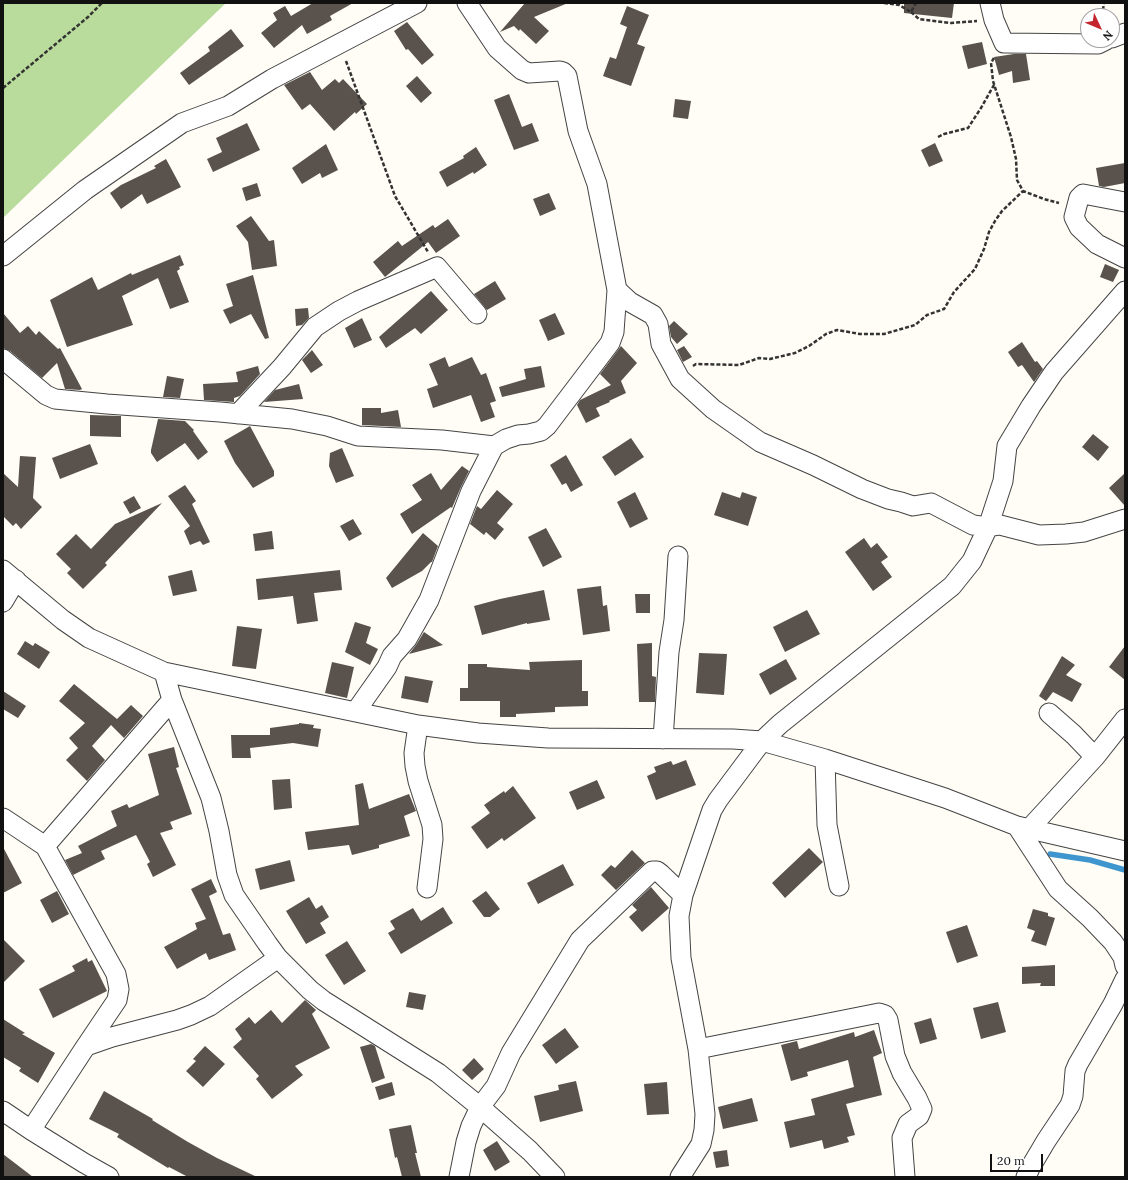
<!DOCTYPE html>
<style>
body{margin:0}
#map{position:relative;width:1128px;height:1180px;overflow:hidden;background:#fffdf5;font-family:Lora,serif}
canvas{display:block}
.frame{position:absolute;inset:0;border:4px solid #111;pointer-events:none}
.north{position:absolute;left:1080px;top:8px;width:40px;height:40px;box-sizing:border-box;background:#fff;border:1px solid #a0a0a0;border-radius:50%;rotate:134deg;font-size:11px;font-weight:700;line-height:16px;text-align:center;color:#111}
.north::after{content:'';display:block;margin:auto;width:14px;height:18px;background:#c4262e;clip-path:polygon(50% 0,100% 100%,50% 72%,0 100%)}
.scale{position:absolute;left:990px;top:1154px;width:53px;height:18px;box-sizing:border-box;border:2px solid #111;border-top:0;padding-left:5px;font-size:12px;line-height:14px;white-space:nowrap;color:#111;-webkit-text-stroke:3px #fff;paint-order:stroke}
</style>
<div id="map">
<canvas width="1128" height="1180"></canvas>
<div class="frame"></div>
<div class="north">N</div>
<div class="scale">20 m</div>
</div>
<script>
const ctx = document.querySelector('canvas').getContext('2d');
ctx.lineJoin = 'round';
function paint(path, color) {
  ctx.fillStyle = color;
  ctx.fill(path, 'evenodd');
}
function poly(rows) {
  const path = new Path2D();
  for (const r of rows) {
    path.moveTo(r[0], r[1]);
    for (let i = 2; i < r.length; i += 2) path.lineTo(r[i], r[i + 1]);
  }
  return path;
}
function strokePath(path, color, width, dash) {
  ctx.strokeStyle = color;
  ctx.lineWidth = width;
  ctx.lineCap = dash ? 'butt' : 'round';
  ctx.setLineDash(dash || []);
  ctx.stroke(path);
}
paint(poly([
 [3,3,226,3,3,218]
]), '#b9dc9c');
strokePath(poly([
 [1050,854,1090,860,1125,870]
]), '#3f96cf', 5.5);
paint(poly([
 [313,3,353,3,330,16,332,20,307,34,302,25,274,48,261,33,277,20,273,13,285,6,291,16],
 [525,3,568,3,534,17,549,31,536,44,520,29,519,31,514,26,500,32],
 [904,3,954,3,952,18,904,13],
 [627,6,649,15,637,44,645,47,631,86,603,76,610,57,616,59,627,27,620,24],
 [407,22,434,55,422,65,408,49,406,50,394,31],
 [231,29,244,46,189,85,180,73,210,51,208,47],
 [982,42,987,64,968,69,962,46],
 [1014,54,1026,54,1030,80,1013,83,1012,71,999,75,994,57],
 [310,72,322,90,335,79,339,83,343,79,367,104,356,114,355,112,334,131,310,104,302,110,284,85],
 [417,76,432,93,421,103,406,86],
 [509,94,522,127,532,123,539,141,514,150,494,100],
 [675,99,691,101,688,119,673,117],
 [247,123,260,150,213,172,207,159,222,152,216,138],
 [935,143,943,161,929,167,921,150],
 [326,144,338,170,322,178,320,173,302,184,292,168],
 [476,147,487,165,474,174,473,172,447,187,439,172,464,158,463,156],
 [166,159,181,187,147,204,142,194,121,209,110,193,121,185,156,168,154,166],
 [1125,163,1125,183,1104,187,1099,186,1096,168],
 [257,183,261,196,246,201,242,188],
 [549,193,556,209,540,216,533,199],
 [251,216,269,241,274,240,277,266,252,270,248,242,236,226],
 [448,219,460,236,436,253,428,242,385,277,373,262,398,241,402,246,433,225,435,228],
 [180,255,184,265,179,267,180,269,177,271,189,302,170,309,158,278,122,296,133,325,67,347,50,300,92,277,98,290,131,273,132,275],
 [1105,264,1119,270,1113,282,1100,277],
 [253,275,269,338,265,339,251,314,230,324,223,310,233,306,226,284],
 [495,281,506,299,487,310,474,294],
 [431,291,448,310,421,334,415,328,386,348,379,337],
 [308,308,309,318,302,325,296,326,295,309],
 [3,313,20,333,28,326,36,335,39,331,58,349,60,348,82,389,80,390,65,389,57,363,42,378,10,351,3,348],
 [555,313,565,334,548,341,539,320],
 [362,318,372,340,354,348,345,328],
 [674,321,688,334,677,344,671,337,669,326],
 [1022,342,1035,362,1037,361,1043,369,1034,382,1022,365,1018,367,1008,352],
 [621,346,637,363,621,381,626,393,609,401,610,402,596,408,600,416,586,423,577,405,580,400,611,385,600,374],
 [684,346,692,357,683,362,677,350],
 [312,350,323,365,311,373,302,360],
 [445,357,449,367,472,357,481,375,486,373,496,401,490,403,495,417,481,422,471,395,433,408,427,389,438,385,429,364],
 [258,366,260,374,240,396,234,398,234,402,204,400,203,384,238,382,236,372],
 [541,366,545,387,502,397,499,387,526,379,524,369],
 [167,376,184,379,180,398,163,397],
 [299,384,303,399,264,402,275,390],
 [362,408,381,408,381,413,398,410,401,427,362,425],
 [90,415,121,416,121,437,90,436],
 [158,419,185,421,194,430,193,431,208,452,198,460,185,443,157,462,151,453,151,450],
 [250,426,274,471,274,476,253,488,235,463,224,441],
 [1093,434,1109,447,1098,461,1082,447],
 [631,438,644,457,615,476,602,457],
 [90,444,98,464,60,479,52,458],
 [342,448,354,476,336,483,329,466,330,453],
 [566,455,583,485,571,492,566,483,562,485,550,465],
 [20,456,36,457,33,498,42,507,21,529,16,523,13,526,3,516,3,473,18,487],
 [462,466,469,471,461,487,452,508,451,507,412,534,400,514,422,500,412,485,431,473,441,490],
 [1125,473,1125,506,1109,488],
 [185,485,196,501,192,504,210,542,203,545,200,541,190,545,184,531,190,526,168,496],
 [497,490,513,504,497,523,504,529,495,540,486,532,484,535,470,524,477,506,481,509],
 [635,492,648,519,630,528,617,502],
 [722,492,740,498,742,492,757,497,748,526,714,515],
 [134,496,141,508,130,514,123,502],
 [162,503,105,563,107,565,83,589,67,573,71,569,56,554,76,534,91,549,115,524],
 [353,519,362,534,349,541,340,526],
 [546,528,562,557,543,567,528,537],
 [272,531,274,549,255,551,253,534],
 [423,533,438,546,432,562,431,562,422,571,392,588,386,578],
 [864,538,871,548,877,543,888,557,881,562,892,577,873,591,845,552],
 [192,570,197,591,173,596,168,576],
 [340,570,342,590,314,593,318,621,297,624,293,596,258,600,256,579],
 [601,586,603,606,607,605,610,631,583,635,577,589],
 [544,590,550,620,527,624,527,623,482,635,474,606,500,599],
 [635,594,650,594,650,613,636,613],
 [807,610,820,634,785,652,773,627],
 [355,622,371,627,366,643,378,649,370,665,345,652],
 [237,626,262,629,256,669,232,666],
 [424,632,443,645,409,654,416,645],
 [25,641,33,646,35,643,50,652,39,669,17,654],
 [652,643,652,676,656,677,655,702,639,702,637,644],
 [1125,646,1125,680,1109,667],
 [699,653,727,654,724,695,696,693],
 [1062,656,1075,665,1066,675,1082,684,1072,702,1053,692,1046,701,1039,696],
 [786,659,797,679,770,695,759,674],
 [582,660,582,691,588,691,588,706,555,707,555,712,516,714,516,717,500,717,500,701,460,701,460,688,468,688,468,664,487,664,487,667,530,670,529,662],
 [332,662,354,667,347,698,325,693],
 [405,676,433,681,428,703,401,698],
 [74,684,117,719,131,705,143,716,124,738,111,725,92,746,105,760,87,781,66,760,78,748,69,738,85,723,59,701],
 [3,691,26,706,18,718,3,709],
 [299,723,314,725,313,728,321,729,318,747,293,743,250,748,251,758,232,758,231,735,270,735,270,728,299,724],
 [174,747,179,767,176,768,192,814,170,822,173,829,160,833,176,865,153,877,147,864,150,862,136,835,101,851,105,859,73,875,65,860,82,853,78,846,117,826,111,811,127,804,129,808,159,795,148,754],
 [686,760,696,785,656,800,647,776,656,772,654,767,671,761,673,765],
 [290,779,292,808,274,810,272,780],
 [597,780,605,798,577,810,569,792],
 [363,783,369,809,409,794,416,811,404,816,410,836,379,845,379,848,352,855,349,845,308,850,305,832,359,825,355,785],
 [513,786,536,818,504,841,502,838,487,849,471,827,490,813,484,805,504,791,505,793],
 [3,847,22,883,3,893],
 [809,848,823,862,785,898,772,883],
 [632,850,645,863,616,890,601,875,611,865,615,868],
 [290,860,295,881,260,890,255,869],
 [563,864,574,885,538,904,527,883],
 [211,879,217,892,209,896,223,935,230,933,236,950,209,960,206,953,177,969,164,947,197,929,195,923,206,919,191,889],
 [651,887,669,908,642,932,629,917,637,910,632,905],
 [57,891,69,914,52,923,40,900],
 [486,891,500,909,490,917,484,917,472,901],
 [309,897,316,909,322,905,329,917,320,923,326,933,306,944,286,911],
 [443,907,453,923,401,954,388,933,395,929,390,921,413,908,421,921],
 [1033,909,1048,913,1048,916,1055,918,1046,946,1031,941,1035,931,1027,928],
 [967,925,978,956,957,963,946,932],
 [3,939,25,961,3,983],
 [347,941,366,971,344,985,325,955],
 [87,958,88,962,92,960,107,991,53,1018,39,989,75,971,72,966],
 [1055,965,1055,986,1040,986,1041,983,1022,984,1022,967],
 [409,992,426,995,423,1010,406,1007],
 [305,1000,316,1010,312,1014,330,1048,295,1066,303,1075,272,1099,256,1079,259,1076,233,1047,242,1039,235,1029,249,1017,255,1024,271,1010,282,1023],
 [998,1002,1006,1032,981,1039,973,1008],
 [931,1018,937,1039,920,1044,914,1023],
 [3,1019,25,1033,22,1034,55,1053,38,1083,19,1071,21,1068,3,1057],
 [565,1028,579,1047,556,1064,542,1045],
 [874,1030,882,1053,873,1057,882,1095,846,1104,855,1135,847,1137,849,1142,824,1149,822,1140,790,1148,784,1122,815,1115,811,1099,854,1087,848,1060,807,1072,808,1076,791,1081,781,1045,797,1041,799,1049,854,1032,855,1037],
 [371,1044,375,1046,385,1078,372,1083,360,1047],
 [205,1046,225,1064,203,1087,186,1071,196,1061,193,1059],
 [474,1058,484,1069,472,1080,462,1070],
 [576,1081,583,1111,540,1122,534,1096,559,1090,558,1085],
 [392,1082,395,1095,379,1100,375,1087],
 [667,1082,669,1114,647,1115,644,1084],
 [104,1091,153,1119,152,1120,188,1142,217,1158,257,1177,188,1177,169,1167,168,1168,117,1137,119,1134,89,1119],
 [752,1098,758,1121,723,1129,718,1107],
 [411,1125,417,1153,415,1153,421,1177,402,1177,397,1157,395,1158,389,1129],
 [497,1141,510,1162,495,1171,483,1150],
 [727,1150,729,1166,716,1168,713,1152],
 [3,1154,33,1177,3,1177]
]), '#5a524d');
const minor = poly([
 [467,3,497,48,522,70,529,73,560,71,563,72,567,76,578,131,597,184,617,290,630,302,653,315,658,324,661,344,680,379,713,409,760,442,813,465,862,489,888,499,901,502,913,506,931,503,973,525,988,527,1000,525,1039,535,1066,534,1084,532,1125,519],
 [990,3,994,20,1004,43,1098,44,1106,40],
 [1112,38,1125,33],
 [1125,202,1083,194,1079,198,1074,217,1079,227,1097,244,1125,258],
 [3,256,85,190,182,123,228,106,272,79,417,3],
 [3,359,46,395,55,399,107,404,220,412,292,419,327,426,358,436,442,440,494,446],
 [238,414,282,367,315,327,339,311,358,301,437,267,477,314],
 [3,570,63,620,89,638,164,672,418,725,478,733,548,738,733,739,762,741,825,759,945,798,1017,826,1125,851],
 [3,602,16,580],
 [164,672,172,700,211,798,219,831,227,875,234,895,267,943,278,958,310,990,324,1001,438,1073,480,1107,530,1151,555,1177],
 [356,711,387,667,392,656,407,639,429,600,471,491,494,446,506,439,518,435,529,434,541,431,547,426,610,343,614,332,617,290],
 [418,725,414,753,415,766,418,781,432,825,433,839,427,888],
 [663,739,669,652,674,620,678,556],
 [1095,757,1125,719],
 [825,759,827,825,839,886],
 [3,818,45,846,116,974,119,989,117,1000,86,1046],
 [1017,826,1058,889,1090,918,1113,942,1123,957,1125,966],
 [1029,829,1095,757,1074,735,1049,713],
 [45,846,172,700],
 [698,1049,879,1013,885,1015,888,1020,895,1056,902,1073,917,1098,922,1109,919,1116,908,1124,902,1138,905,1177],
 [3,1111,31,1130,84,1163,109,1177],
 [31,1130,86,1046,112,1037,177,1020,191,1015,210,1006,278,958],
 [459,1177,466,1142,471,1126,480,1107,496,1086,511,1053,580,940,652,871,657,871,661,874,683,895],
 [680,1177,701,1144,704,1130,705,1114,698,1049,681,958,679,916,683,895,712,810,718,800,762,741,780,724,952,586,972,561,988,527,1003,481,1007,446,1031,406,1054,372,1125,291],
 [1026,1177,1030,1168,1046,1141,1070,1105,1073,1096,1075,1071,1078,1064,1113,1004,1125,979]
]);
strokePath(minor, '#444', 21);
strokePath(poly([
 [884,3,899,5,911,12,916,3],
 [911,12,919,19,951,23,977,21],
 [1102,16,1104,3],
 [994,58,991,63,993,81,1011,137,1016,159,1017,180,1023,191,1044,199,1059,203],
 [346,61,395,196,428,252],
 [3,88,88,17,102,3],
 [938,137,944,134,968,128,981,108,994,85],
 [693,366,696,364,739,365,759,358,770,359,795,353,809,346,826,334,837,330,860,334,884,334,915,325,927,315,944,309,954,292,975,269,984,249,989,232,995,221,1002,211,1023,191]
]), '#333', 2.5, [4, 2]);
strokePath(minor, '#fff', 19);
</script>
